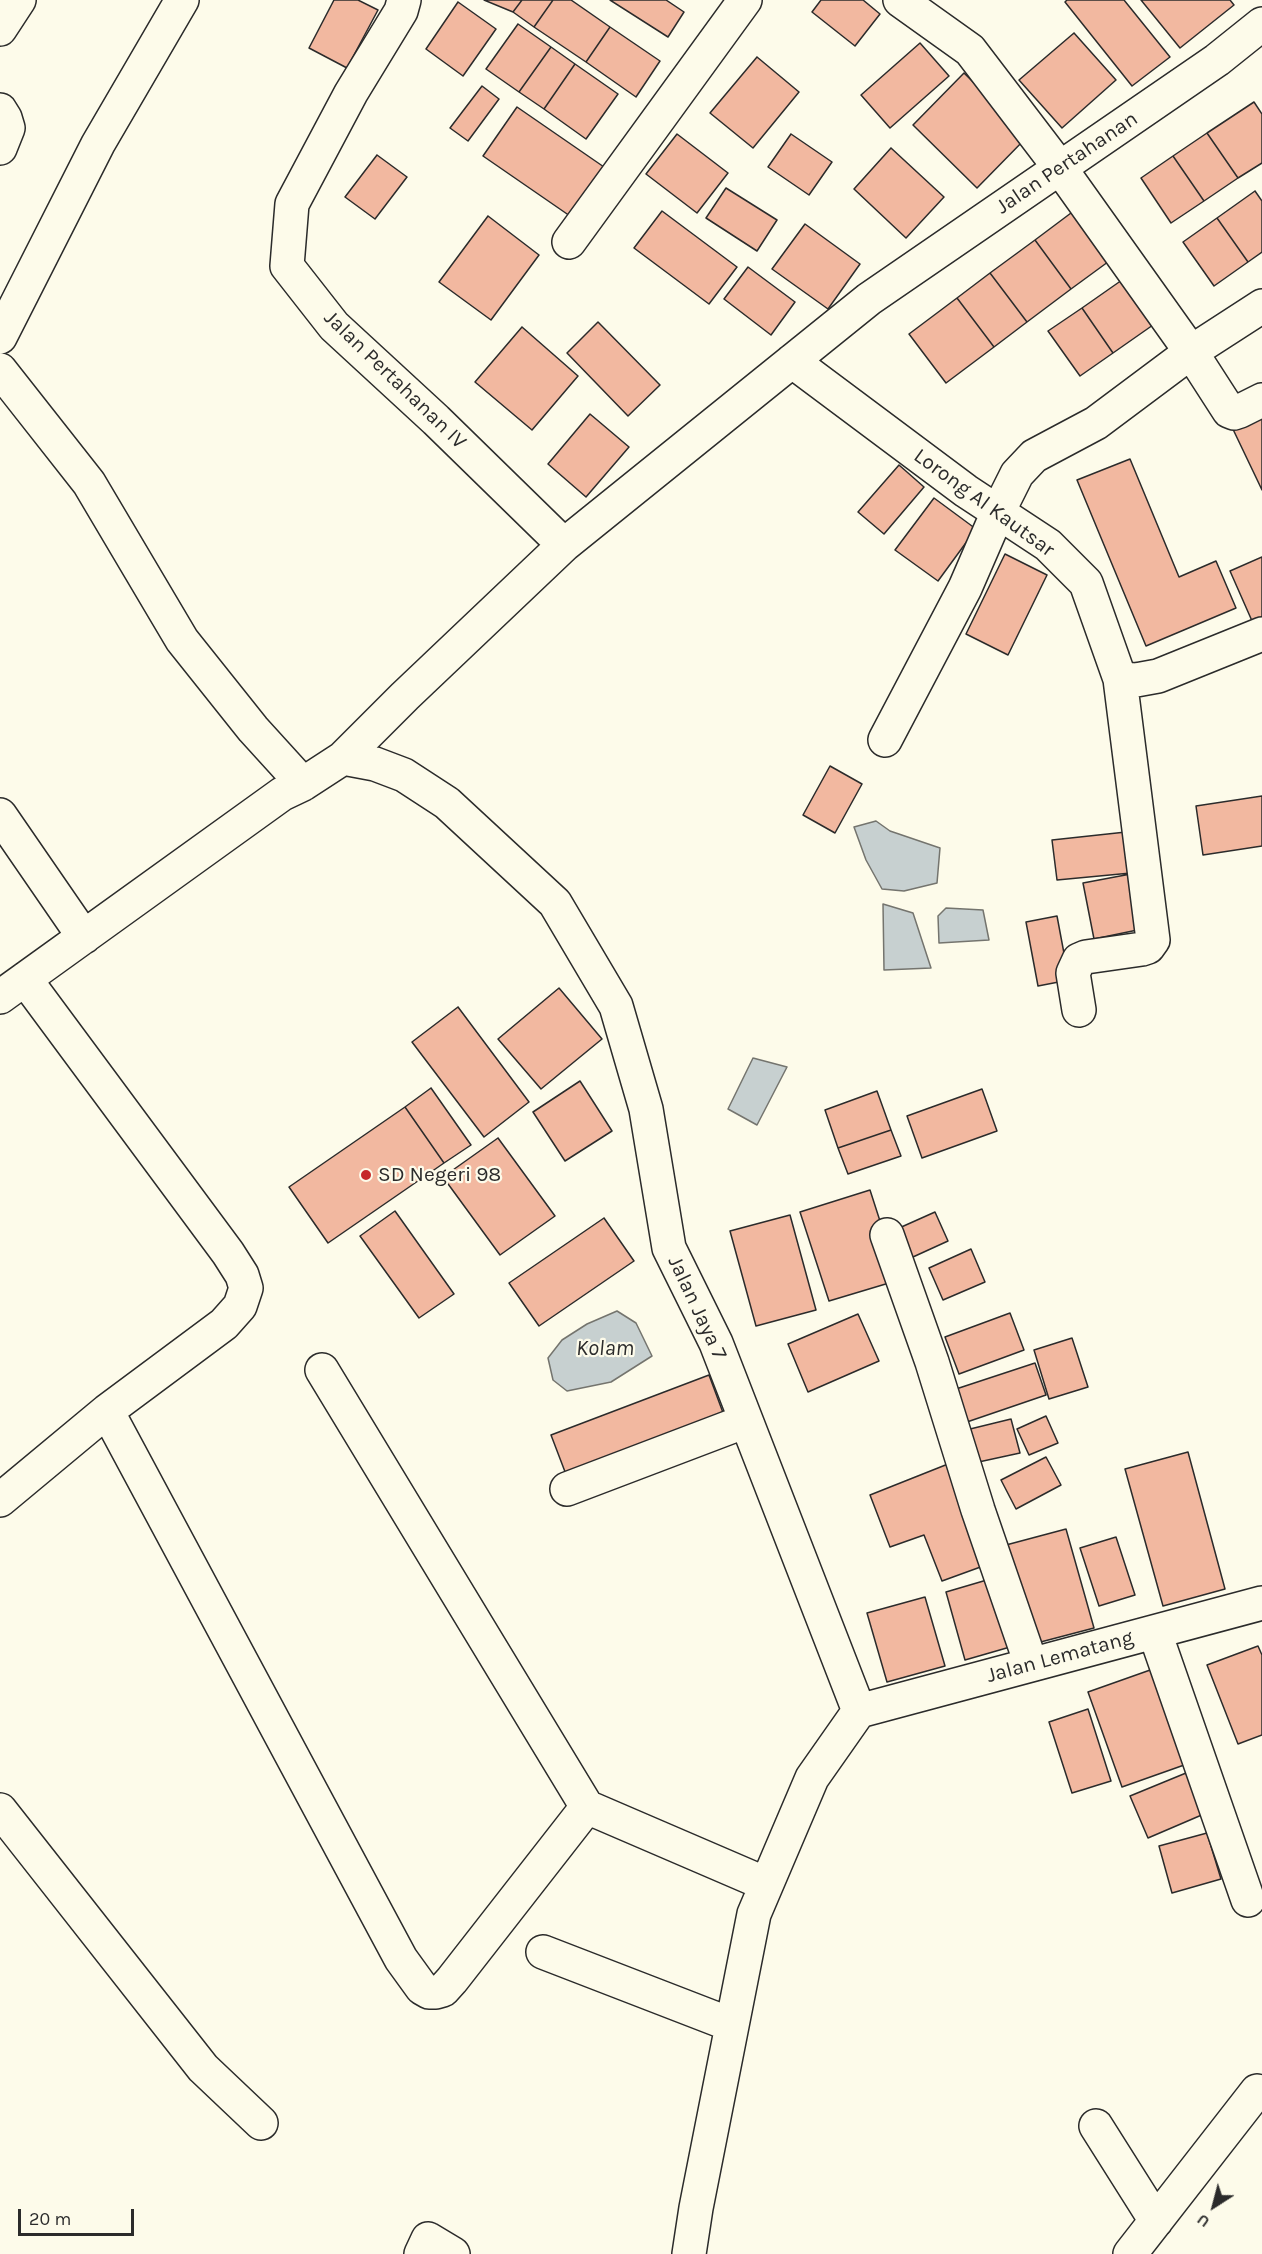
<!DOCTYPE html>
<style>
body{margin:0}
#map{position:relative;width:1262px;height:2254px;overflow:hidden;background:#fdfbea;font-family:Karla,sans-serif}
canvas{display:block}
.north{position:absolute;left:1184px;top:2176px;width:60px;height:60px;-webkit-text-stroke:4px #fdfbea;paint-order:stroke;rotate:216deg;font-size:16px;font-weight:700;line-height:24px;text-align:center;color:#2b2b2b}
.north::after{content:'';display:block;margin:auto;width:21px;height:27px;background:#2b2b2b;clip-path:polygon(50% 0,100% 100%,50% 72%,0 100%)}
.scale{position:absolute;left:18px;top:2209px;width:116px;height:27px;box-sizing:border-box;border:3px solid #2b2b2b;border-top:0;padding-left:8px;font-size:18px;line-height:21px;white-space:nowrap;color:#2b2b2b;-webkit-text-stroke:4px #fdfbea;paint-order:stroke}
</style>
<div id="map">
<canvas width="1262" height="2254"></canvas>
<div class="north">U</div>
<div class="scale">20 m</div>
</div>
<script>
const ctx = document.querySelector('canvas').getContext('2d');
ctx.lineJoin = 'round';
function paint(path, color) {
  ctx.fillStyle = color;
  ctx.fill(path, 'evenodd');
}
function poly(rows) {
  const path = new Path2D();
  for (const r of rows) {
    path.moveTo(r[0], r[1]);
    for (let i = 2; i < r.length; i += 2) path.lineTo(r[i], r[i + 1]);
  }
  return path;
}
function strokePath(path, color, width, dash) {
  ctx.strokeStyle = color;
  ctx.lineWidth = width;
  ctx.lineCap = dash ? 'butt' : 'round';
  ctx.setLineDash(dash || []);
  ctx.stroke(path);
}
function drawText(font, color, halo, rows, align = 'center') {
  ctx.font = font + ' Karla,sans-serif';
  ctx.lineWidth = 4.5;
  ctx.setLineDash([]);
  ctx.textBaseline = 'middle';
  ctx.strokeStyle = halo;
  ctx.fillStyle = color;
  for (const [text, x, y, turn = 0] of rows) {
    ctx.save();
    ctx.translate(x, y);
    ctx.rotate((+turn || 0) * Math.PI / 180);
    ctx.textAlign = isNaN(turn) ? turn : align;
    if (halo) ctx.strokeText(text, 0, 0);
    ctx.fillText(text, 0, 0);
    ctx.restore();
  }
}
const water = poly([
 [876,821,890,831,940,848,937,883,904,891,882,889,866,860,854,827,876,821],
 [883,904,913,913,931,968,884,970,883,904],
 [946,908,983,910,989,940,939,943,938,916,946,908],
 [753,1058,787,1067,757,1125,728,1109,753,1058],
 [617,1311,636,1323,652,1356,611,1382,567,1391,553,1380,548,1358,562,1340,587,1324,617,1311]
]);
paint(water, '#c7d0d0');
strokePath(water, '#74746e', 1.5);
const building = poly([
 [334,0,358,0,378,10,347,68,309,48,334,0],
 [484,0,522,0,513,12,484,0],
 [522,0,553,0,534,27,513,12,522,0],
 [553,0,571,0,610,27,586,62,534,27,553,0],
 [610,0,666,0,684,12,668,37,610,0],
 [821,0,863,0,880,14,855,46,812,12,821,0],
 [1067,0,1124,0,1170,57,1132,86,1065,2,1067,0],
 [1141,0,1230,0,1234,5,1180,48,1141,0],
 [458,2,496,29,463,76,426,49,458,2],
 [518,24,551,47,519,92,486,69,518,24],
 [610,27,660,61,636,97,586,62,610,27],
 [1074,33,1116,80,1062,128,1019,80,1074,33],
 [920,43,949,76,890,128,861,95,920,43],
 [551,47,575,64,544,109,519,92,551,47],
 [757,57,799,92,753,148,710,113,757,57],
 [575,64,618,94,586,139,544,109,575,64],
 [964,73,1028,136,977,188,913,125,964,73],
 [482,86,499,99,468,141,450,128,482,86],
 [1254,102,1262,114,1262,163,1238,178,1207,133,1254,102],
 [517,107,604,167,570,216,483,156,517,107],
 [1207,133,1238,178,1204,201,1173,156,1207,133],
 [677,134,728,173,697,213,646,174,677,134],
 [791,134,832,162,809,195,768,167,791,134],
 [891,148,944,197,906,238,854,189,891,148],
 [377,155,407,177,375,219,345,197,377,155],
 [1173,156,1204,201,1171,223,1141,178,1173,156],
 [726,188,777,220,757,251,706,218,726,188],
 [1255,191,1262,201,1262,252,1248,262,1217,218,1255,191],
 [1075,210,1112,259,1071,289,1035,240,1075,210],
 [662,211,737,267,709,304,634,248,662,211],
 [488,216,539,255,491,320,439,282,488,216],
 [1217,218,1248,262,1214,286,1183,242,1217,218],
 [805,224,860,264,828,309,772,269,805,224],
 [1035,240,1071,289,1027,322,990,273,1035,240],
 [748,267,795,302,771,335,724,299,748,267],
 [990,273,1027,322,994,347,957,298,990,273],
 [1122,280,1153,325,1113,353,1082,308,1122,280],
 [957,298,994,347,946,383,909,334,957,298],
 [1082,308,1113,353,1080,376,1048,331,1082,308],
 [598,322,660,385,628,416,567,353,598,322],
 [522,327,578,376,532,430,475,382,522,327],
 [1262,408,1262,490,1230,423,1262,408],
 [590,414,629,447,586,497,548,464,590,414],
 [1130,459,1179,577,1216,561,1236,608,1146,646,1077,480,1130,459],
 [899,465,924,487,884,534,858,512,899,465],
 [934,498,976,529,938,581,895,550,934,498],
 [1005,554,1047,575,1008,655,966,634,1005,554],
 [1262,557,1262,627,1256,630,1230,571,1262,557],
 [830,766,862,784,835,833,803,815,830,766],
 [1262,796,1262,846,1203,855,1196,806,1262,796],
 [1126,832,1131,873,1057,880,1052,840,1126,832],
 [1136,873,1147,928,1094,939,1083,883,1136,873],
 [1057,916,1069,980,1038,986,1026,922,1057,916],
 [559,988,602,1039,541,1089,498,1039,559,988],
 [458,1007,529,1102,484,1137,412,1042,458,1007],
 [580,1081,612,1131,565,1161,533,1112,580,1081],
 [431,1088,471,1145,444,1163,405,1107,431,1088],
 [982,1089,997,1131,922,1158,907,1116,982,1089],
 [877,1091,891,1130,838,1148,825,1110,877,1091],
 [405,1107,444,1163,328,1243,289,1187,405,1107],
 [891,1130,901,1156,848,1174,838,1148,891,1130],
 [498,1138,555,1216,500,1255,443,1177,498,1138],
 [870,1190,899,1280,829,1301,800,1212,870,1190],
 [395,1211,454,1294,419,1318,360,1236,395,1211],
 [935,1212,948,1241,902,1262,888,1233,935,1212],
 [790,1215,816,1310,756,1326,730,1231,790,1215],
 [604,1218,634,1261,539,1326,509,1283,604,1218],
 [971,1249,985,1282,943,1300,929,1268,971,1249],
 [1010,1313,1024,1350,959,1374,945,1337,1010,1313],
 [858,1314,879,1361,808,1392,788,1344,858,1314],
 [1072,1338,1088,1387,1049,1399,1034,1350,1072,1338],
 [1035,1363,1046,1395,964,1423,953,1390,1035,1363],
 [709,1375,725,1418,567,1477,551,1435,709,1375],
 [1046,1416,1058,1443,1029,1455,1017,1429,1046,1416],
 [1011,1419,1020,1453,974,1463,966,1430,1011,1419],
 [1188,1452,1225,1589,1163,1606,1125,1469,1188,1452],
 [1046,1457,1061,1485,1016,1509,1001,1480,1046,1457],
 [948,1464,986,1565,942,1581,924,1535,890,1547,870,1495,948,1464],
 [1066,1529,1094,1628,1033,1644,1006,1545,1066,1529],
 [1116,1537,1135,1595,1099,1606,1080,1548,1116,1537],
 [997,1577,1017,1645,965,1660,946,1592,997,1577],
 [925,1597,945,1666,887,1682,867,1613,925,1597],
 [1258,1646,1262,1655,1262,1735,1238,1744,1207,1665,1258,1646],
 [1153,1669,1187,1764,1122,1787,1088,1692,1153,1669],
 [1088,1709,1111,1781,1072,1793,1049,1722,1088,1709],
 [1186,1773,1204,1814,1148,1838,1130,1796,1186,1773],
 [1207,1833,1221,1879,1172,1893,1159,1846,1207,1833]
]);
paint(building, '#f2b8a0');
strokePath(building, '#2b2b2b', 1.5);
const minor = poly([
 [404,0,401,11,351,93,292,204,287,266,334,326,436,420,564,545],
 [900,0,970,50,1060,168,1191,352,1262,306],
 [0,29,19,0],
 [0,110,5,118,8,128,0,148],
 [569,242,745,0],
 [0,337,98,144,182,0],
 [792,361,966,491,1048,545,1086,583,1120,679,1136,680,1158,676,1262,634],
 [0,370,89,483,182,640,253,729,303,784],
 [885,740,965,588,998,512,1017,474,1034,456,1096,423,1191,352,1229,411,1234,413,1240,411,1262,400],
 [343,758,405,696,564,545,869,299,1217,60,1262,24],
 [0,815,84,937],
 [0,997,282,794,303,784,343,758,375,764,404,775,447,803,555,903,616,1006,646,1109,669,1248,716,1343,859,1711],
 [1079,1010,1073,973,1079,960,1086,957,1142,949,1148,947,1153,940,1120,679],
 [887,1235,932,1362,978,1510,1031,1664],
 [322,1370,587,1807,766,1884],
 [107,1411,401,1959,422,1988,429,1992,436,1992,443,1990,452,1980,587,1807],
 [567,1489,746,1421],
 [0,1500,107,1411,224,1324,240,1306,246,1288,242,1275,228,1253,25,979],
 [1155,1633,1248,1900],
 [859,1711,1262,1603],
 [0,1810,203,2068,261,2123],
 [543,1952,732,2025],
 [1096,2126,1156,2221],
 [421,2254,428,2239,453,2254],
 [689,2254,696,2208,754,1914,812,1778,859,1711],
 [1130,2254,1257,2091]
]);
strokePath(minor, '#2b2b2b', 36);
strokePath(minor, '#fdfbea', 33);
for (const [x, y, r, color] of [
 [366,1175,6,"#c62828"]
]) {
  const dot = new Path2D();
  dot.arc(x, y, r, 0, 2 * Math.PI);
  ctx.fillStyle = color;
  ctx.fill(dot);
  strokePath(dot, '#fdfbea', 2);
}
drawText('21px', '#2b2b2b', '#fdfbea', [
 ["Jalan Pertahanan",1067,163,-34],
 ["Jalan Pertahanan IV",395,380,44],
 ["Lorong Al Kautsar",984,503,36],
 ["Jalan Jaya 7",697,1308,65],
 ["Jalan Lematang",1060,1657,-15]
]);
drawText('21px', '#2b2b2b', '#fdfbea', [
 ["SD Negeri 98",378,1175]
], 'left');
drawText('italic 22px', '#2b2b2b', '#fdfbea', [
 ["Kolam",605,1349]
]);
</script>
